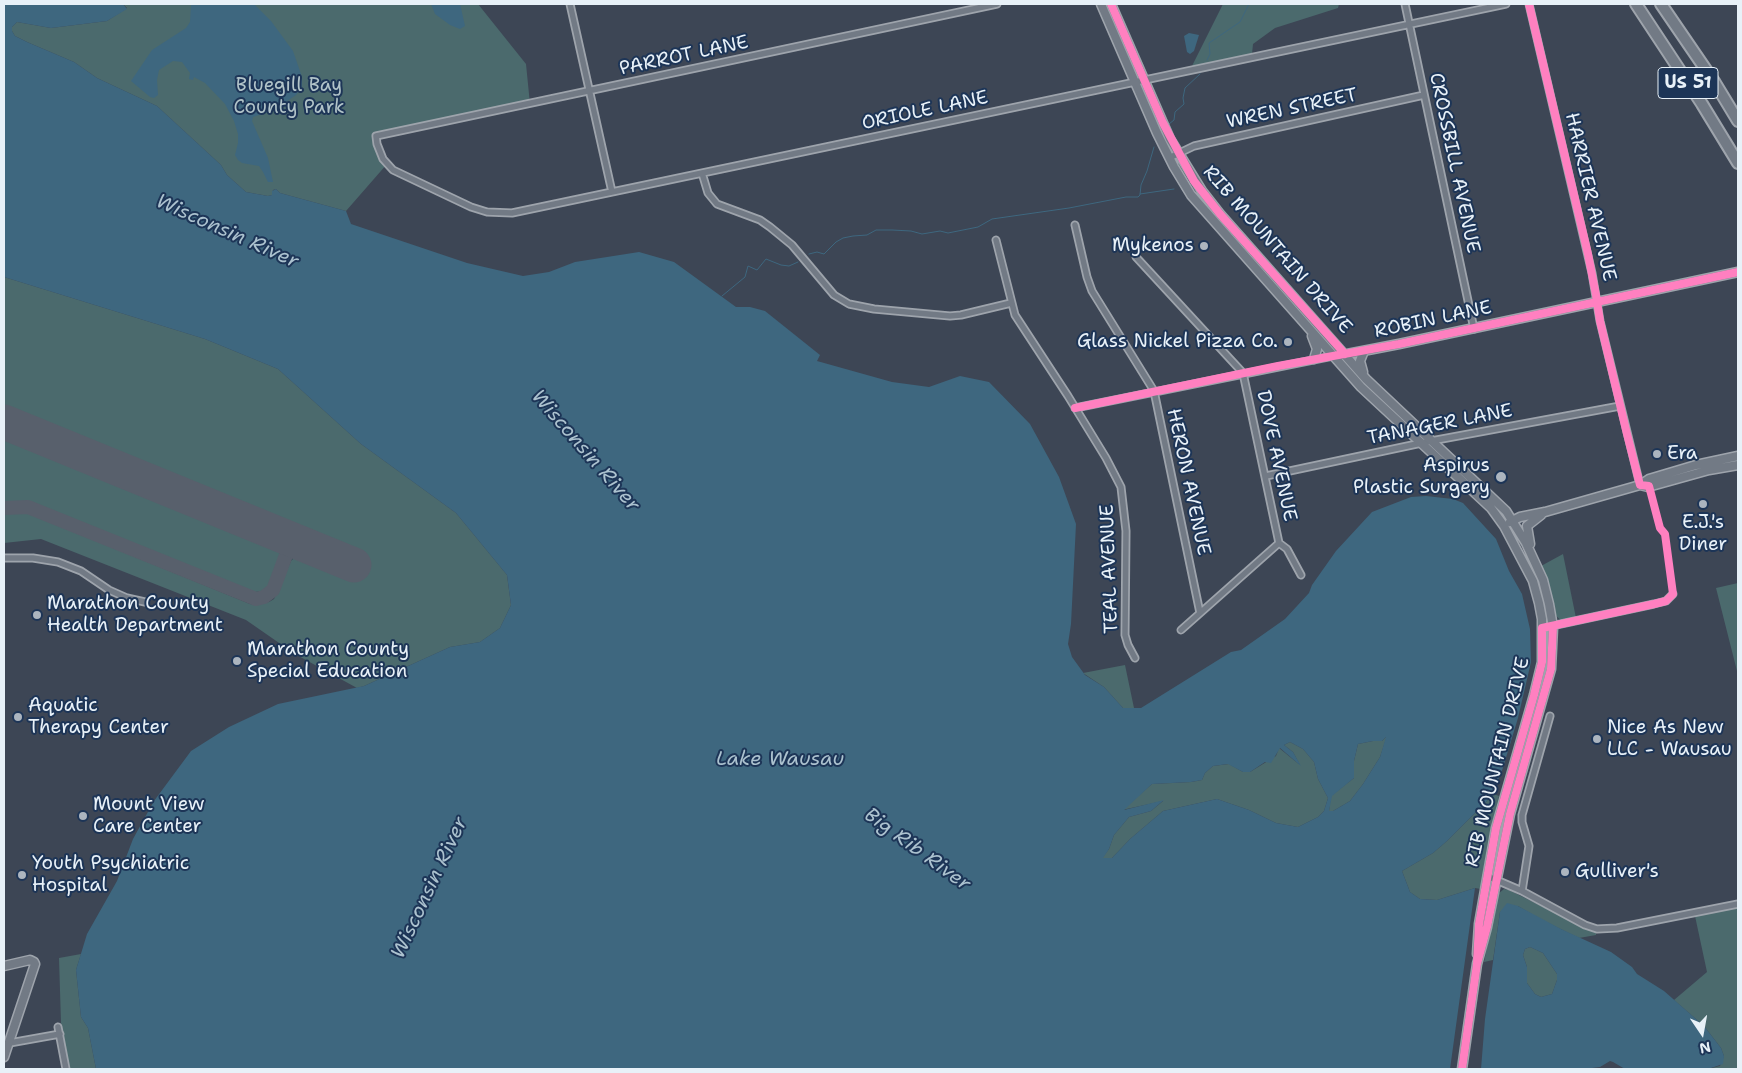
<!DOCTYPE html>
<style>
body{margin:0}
#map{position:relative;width:1742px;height:1073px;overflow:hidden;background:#3d4655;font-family:"Shantell Sans",sans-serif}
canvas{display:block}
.frame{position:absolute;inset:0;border:5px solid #e8f1f8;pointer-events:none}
.north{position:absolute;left:1677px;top:1008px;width:50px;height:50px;-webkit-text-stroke:4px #1d3557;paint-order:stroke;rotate:168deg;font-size:14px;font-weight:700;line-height:20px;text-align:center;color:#e8f1f8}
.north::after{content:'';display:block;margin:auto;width:18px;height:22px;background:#e8f1f8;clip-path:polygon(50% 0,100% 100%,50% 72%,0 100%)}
</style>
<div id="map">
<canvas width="1742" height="1073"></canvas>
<div class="frame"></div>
<div class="north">N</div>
</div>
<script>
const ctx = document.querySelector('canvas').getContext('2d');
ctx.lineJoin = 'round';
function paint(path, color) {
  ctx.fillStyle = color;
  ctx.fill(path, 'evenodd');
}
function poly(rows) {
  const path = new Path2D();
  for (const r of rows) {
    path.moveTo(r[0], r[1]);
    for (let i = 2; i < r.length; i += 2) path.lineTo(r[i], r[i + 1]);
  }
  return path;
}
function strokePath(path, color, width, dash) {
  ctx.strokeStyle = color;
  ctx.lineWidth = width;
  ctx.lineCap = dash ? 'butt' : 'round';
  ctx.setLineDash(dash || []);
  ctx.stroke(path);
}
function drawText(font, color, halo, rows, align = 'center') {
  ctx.font = font + ' "Shantell Sans",sans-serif';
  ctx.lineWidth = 4;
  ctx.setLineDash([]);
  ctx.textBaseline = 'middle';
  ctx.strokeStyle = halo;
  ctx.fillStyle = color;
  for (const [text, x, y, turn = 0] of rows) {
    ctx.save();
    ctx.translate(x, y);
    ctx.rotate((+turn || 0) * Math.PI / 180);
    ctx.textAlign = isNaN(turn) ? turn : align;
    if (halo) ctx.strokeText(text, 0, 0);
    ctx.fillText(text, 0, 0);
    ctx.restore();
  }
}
paint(poly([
 [123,4,478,4,526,64,530,104,376,136,387,164,346,211,280,193,276,189,273,190,272,195,268,196,246,192,227,175,221,165,157,106,97,78,74,62,27,42,15,36,12,31,12,27,17,22,51,28,107,21,127,8],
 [1223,4,1339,4,1338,8,1275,28,1253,44,1252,54,1192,66],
 [4,277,205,339,278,369,361,444,456,513,507,575,511,605,500,628,480,642,450,647,364,686,357,688,295,654,246,620,41,539,4,543,4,514,28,513,250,604,257,605,269,602,274,599,291,561,295,557,299,555,306,556,349,573,358,553,4,409],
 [4,434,271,542,279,548,280,557,268,587,263,591,255,592,32,503,24,501,4,503],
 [1563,554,1576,618,1562,621,1556,616,1541,566],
 [1738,583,1738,675,1716,588],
 [1125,665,1134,708,1123,708,1104,687,1083,673],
 [1387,736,1380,757,1363,784,1350,801,1333,811,1329,811,1331,796,1354,778,1354,761,1358,744,1373,741,1382,741],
 [1290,742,1303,749,1314,762,1318,779,1328,798,1324,811,1318,817,1298,827,1276,823,1249,810,1217,799,1163,811,1130,839,1112,858,1102,858,1109,849,1114,835,1129,817,1151,811,1163,801,1122,810,1152,784,1191,782,1202,780,1205,773,1213,766,1229,764,1243,772,1250,772,1276,756,1279,748,1300,765,1293,752,1284,745],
 [1491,793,1499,796,1488,841,1481,889,1475,888,1437,900,1420,899,1410,892,1402,871,1433,853,1447,841,1487,801],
 [1504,889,1509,890,1563,917,1596,932,1596,935,1579,938,1538,918,1518,906,1500,912,1493,960,1484,962,1498,894],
 [1738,907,1738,1069,1708,1069,1720,1066,1724,1056,1721,1048,1704,1026,1674,1000,1707,972,1695,916],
 [1530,947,1543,953,1557,974,1557,980,1552,994,1541,997,1535,994,1527,983,1527,967,1523,955,1525,949],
 [81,954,76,970,81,1017,88,1028,96,1069,69,1069,61,1023,59,958]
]), '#4b6a6d');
paint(poly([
 [4,4,123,4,127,9,107,21,51,28,17,22,12,27,12,31,15,36,27,42,74,62,97,78,157,106,221,165,227,175,246,192,268,196,272,195,272,191,276,189,280,193,346,211,351,224,467,263,523,276,549,272,575,262,639,252,674,262,736,307,750,307,765,311,820,355,817,361,892,382,929,387,960,376,989,382,1030,424,1059,477,1076,524,1071,624,1068,644,1072,657,1085,675,1104,687,1123,708,1141,708,1231,652,1241,650,1285,619,1309,593,1312,585,1336,551,1372,512,1411,497,1426,496,1453,499,1463,503,1496,539,1509,571,1522,594,1530,629,1531,662,1518,718,1501,774,1487,801,1447,841,1433,853,1402,871,1410,892,1420,899,1437,900,1475,888,1450,1069,96,1069,88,1028,81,1017,76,970,87,934,117,881,133,839,154,801,191,751,229,727,278,704,364,686,450,647,480,642,500,628,511,605,507,575,456,513,361,444,278,369,205,339,4,277],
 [1386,737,1380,757,1363,784,1350,801,1333,811,1329,811,1332,796,1354,778,1354,761,1358,744,1373,741,1382,741],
 [1290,742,1303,749,1314,762,1318,779,1328,798,1324,811,1318,817,1298,827,1276,823,1249,810,1217,799,1163,811,1130,839,1112,858,1103,858,1109,849,1114,835,1129,817,1151,811,1164,800,1124,810,1152,784,1191,782,1202,780,1205,773,1213,766,1228,764,1243,772,1250,772,1265,762,1271,763,1280,748,1301,766,1293,752,1284,745],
 [191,4,254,4,271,21,293,51,302,77,302,87,296,95,274,110,253,117,252,121,268,158,273,182,268,182,263,172,259,166,242,163,238,160,235,155,238,143,238,134,234,121,225,104,205,83,194,77,193,80,189,79,190,73,182,62,173,61,159,70,157,80,158,95,154,98,150,97,131,81,152,50,186,28,190,22],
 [431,4,460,4,465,26,460,29,450,25,435,14],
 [1189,33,1199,35,1194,51,1190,54,1187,52,1184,36],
 [1507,903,1518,906,1561,929,1611,952,1632,967,1637,974,1664,991,1704,1026,1721,1048,1724,1056,1723,1064,1708,1069,1625,1069,1613,1062,1610,1061,1600,1067,1584,1069,1481,1069,1485,1019,1500,912],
 [1530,947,1543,953,1557,974,1557,980,1552,994,1541,997,1535,994,1527,983,1527,967,1523,955,1525,949]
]), '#3e677f');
strokePath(poly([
 [1207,60,1210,54,1209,43,1240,22,1249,4],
 [1169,124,1174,120,1175,112,1184,104,1183,98,1185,88,1200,74],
 [1140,194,1174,189],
 [809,254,817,252,824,254,836,242,843,238,853,236,867,235,876,230,892,230,911,231,922,234,940,231,948,233,978,227,992,219,1069,208,1126,197,1138,197,1140,195,1141,185,1147,171,1154,147],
 [722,296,745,277,748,266,757,270,766,259,781,265,789,266,798,262]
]), '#3e677f', 1);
strokePath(poly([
 [4,508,28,507,256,599,264,597,273,590,292,539]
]), '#58606c', 14);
strokePath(poly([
 [4,422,354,565]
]), '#58606c', 35);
const street = poly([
 [570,4,612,192],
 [997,4,376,136,377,144,383,159,393,170,471,207,487,212,512,213,1506,4],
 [1405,4,1474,329],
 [1529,4,1592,273,1600,321,1640,485],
 [1169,158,1194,146,1424,95],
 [702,173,708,193,717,204,760,220,770,227,792,245,834,295,849,304,874,309,950,316,961,315,1011,303],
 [1075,225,1087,277,1092,291,1154,391,1200,613],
 [996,240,1015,315,1068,396,1106,458,1121,487,1126,531,1125,635,1128,645,1135,658],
 [1136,257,1243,373,1279,543,1287,549,1301,575],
 [1075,408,1333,356],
 [1266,476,1431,441,1620,406],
 [4,558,33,558,58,562,81,571,109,590,127,598,145,602],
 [1542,628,1654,604,1666,601,1673,594],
 [1181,630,1279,543],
 [1487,876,1522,891,1585,925,1597,929,1617,928,1738,904],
 [1522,891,1529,846,1522,822,1522,815,1550,716],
 [58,1027,66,1069],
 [4,1044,60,1034]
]);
const secondary = poly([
 [1101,4,1157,133,1174,167,1191,195,1361,387,1491,508,1504,526,1533,581,1539,603,1542,619,1542,662,1534,695,1496,828,1479,924,1477,954],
 [1111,4,1170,139,1202,191,1220,214,1366,379,1506,511,1526,543,1543,580,1549,604,1553,627,1551,669,1510,814,1487,927,1477,964,1462,1069],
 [1312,336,1317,349,1314,359],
 [1342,355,1399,344,1738,272],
 [1363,372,1360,361,1364,351],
 [1640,485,1648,487,1709,470,1738,465],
 [1510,522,1520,517,1545,512,1640,485,1649,479,1696,465,1738,456],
 [1530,544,1527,526,1541,515],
 [4,966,30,960,34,962,35,964,4,1057]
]);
const highway = poly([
 [1636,4,1702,104,1738,163],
 [1661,4,1715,83,1738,121]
]);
strokePath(street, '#9ea4ac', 9);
strokePath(secondary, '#9ea4ac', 11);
strokePath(highway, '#9ea4ac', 14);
strokePath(street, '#727a85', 5.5);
strokePath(secondary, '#727a85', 8);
strokePath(highway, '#727a85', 10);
strokePath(poly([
 [1111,4,1163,123,1194,181,1220,214,1345,354],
 [1075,408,1278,366,1399,344,1738,272],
 [1477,964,1479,924,1496,828,1534,695,1542,662,1542,628,1654,604,1666,601,1673,594,1665,534,1660,528,1649,486,1640,485,1627,434,1600,321,1596,295,1588,254,1529,4],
 [1462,1069,1477,964,1487,927,1510,814,1551,669,1553,627]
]), '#ff80c0', 8);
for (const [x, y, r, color] of [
 [1204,246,5,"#acb5bf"],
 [1288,342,5,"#acb5bf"],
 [1657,454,5,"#acb5bf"],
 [1501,477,6,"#acb5bf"],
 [1703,504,5,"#acb5bf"],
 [37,615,5,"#acb5bf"],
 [237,661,5,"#acb5bf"],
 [18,717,5,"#acb5bf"],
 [1597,739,5,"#acb5bf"],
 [83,816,5,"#acb5bf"],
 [1565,872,5,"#acb5bf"],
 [22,875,5,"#acb5bf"]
]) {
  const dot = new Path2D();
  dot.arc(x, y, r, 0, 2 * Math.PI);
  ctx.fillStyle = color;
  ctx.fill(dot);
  strokePath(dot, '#1d3557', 2);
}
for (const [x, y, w] of [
 [1688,83,60]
]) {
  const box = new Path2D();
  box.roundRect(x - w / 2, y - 15.5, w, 31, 4);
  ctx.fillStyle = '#1d3557';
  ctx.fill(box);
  strokePath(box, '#e8f1f8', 1);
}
drawText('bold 18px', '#e8f1f8', null, [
 ["US 51",1688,83]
]);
drawText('19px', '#e8f1f8', '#1d3557', [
 ["PARROT LANE",684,56,-12],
 ["WREN STREET",1292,109,-12],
 ["ORIOLE LANE",925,111,-12],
 ["CROSSBILL AVENUE",1454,163,78],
 ["HARRIER AVENUE",1590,197,77],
 ["RIB MOUNTAIN DRIVE",1277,250,49],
 ["ROBIN LANE",1433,320,-12],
 ["TANAGER LANE",1440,425,-11],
 ["DOVE AVENUE",1276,456,78],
 ["HERON AVENUE",1188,482,78],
 ["TEAL AVENUE",1110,569,-92],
 ["RIB MOUNTAIN DRIVE",1498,762,-76]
]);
drawText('19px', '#b2c4c9', '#1d3557', [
 ["Bluegill Bay",289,86],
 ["County Park",289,108]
]);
drawText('19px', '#e8f1f8', '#1d3557', [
 ["Mykenos",1194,246,"right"],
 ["Glass Nickel Pizza Co.",1278,342,"right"],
 ["Era",1667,454],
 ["Aspirus",1490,466,"right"],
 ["Plastic Surgery",1490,488,"right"],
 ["E.J.'s",1703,523,"center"],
 ["Diner",1703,545,"center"],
 ["Marathon County",47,604],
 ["Health Department",47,626],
 ["Marathon County",247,650],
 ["Special Education",247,672],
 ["Aquatic",28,706],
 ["Therapy Center",28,728],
 ["Nice As New",1607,728],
 ["LLC - Wausau",1607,750],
 ["Mount View",93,805],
 ["Care Center",93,827],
 ["Youth Psychiatric",32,864],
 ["Hospital",32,886],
 ["Gulliver's",1575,872]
], 'left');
drawText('italic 20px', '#acc2cf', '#1d3557', [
 ["Wisconsin River",227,232,24],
 ["Wisconsin River",585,451,49],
 ["Lake Wausau",780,760],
 ["Big Rib River",917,850,36],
 ["Wisconsin River",430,888,-65]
]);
</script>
